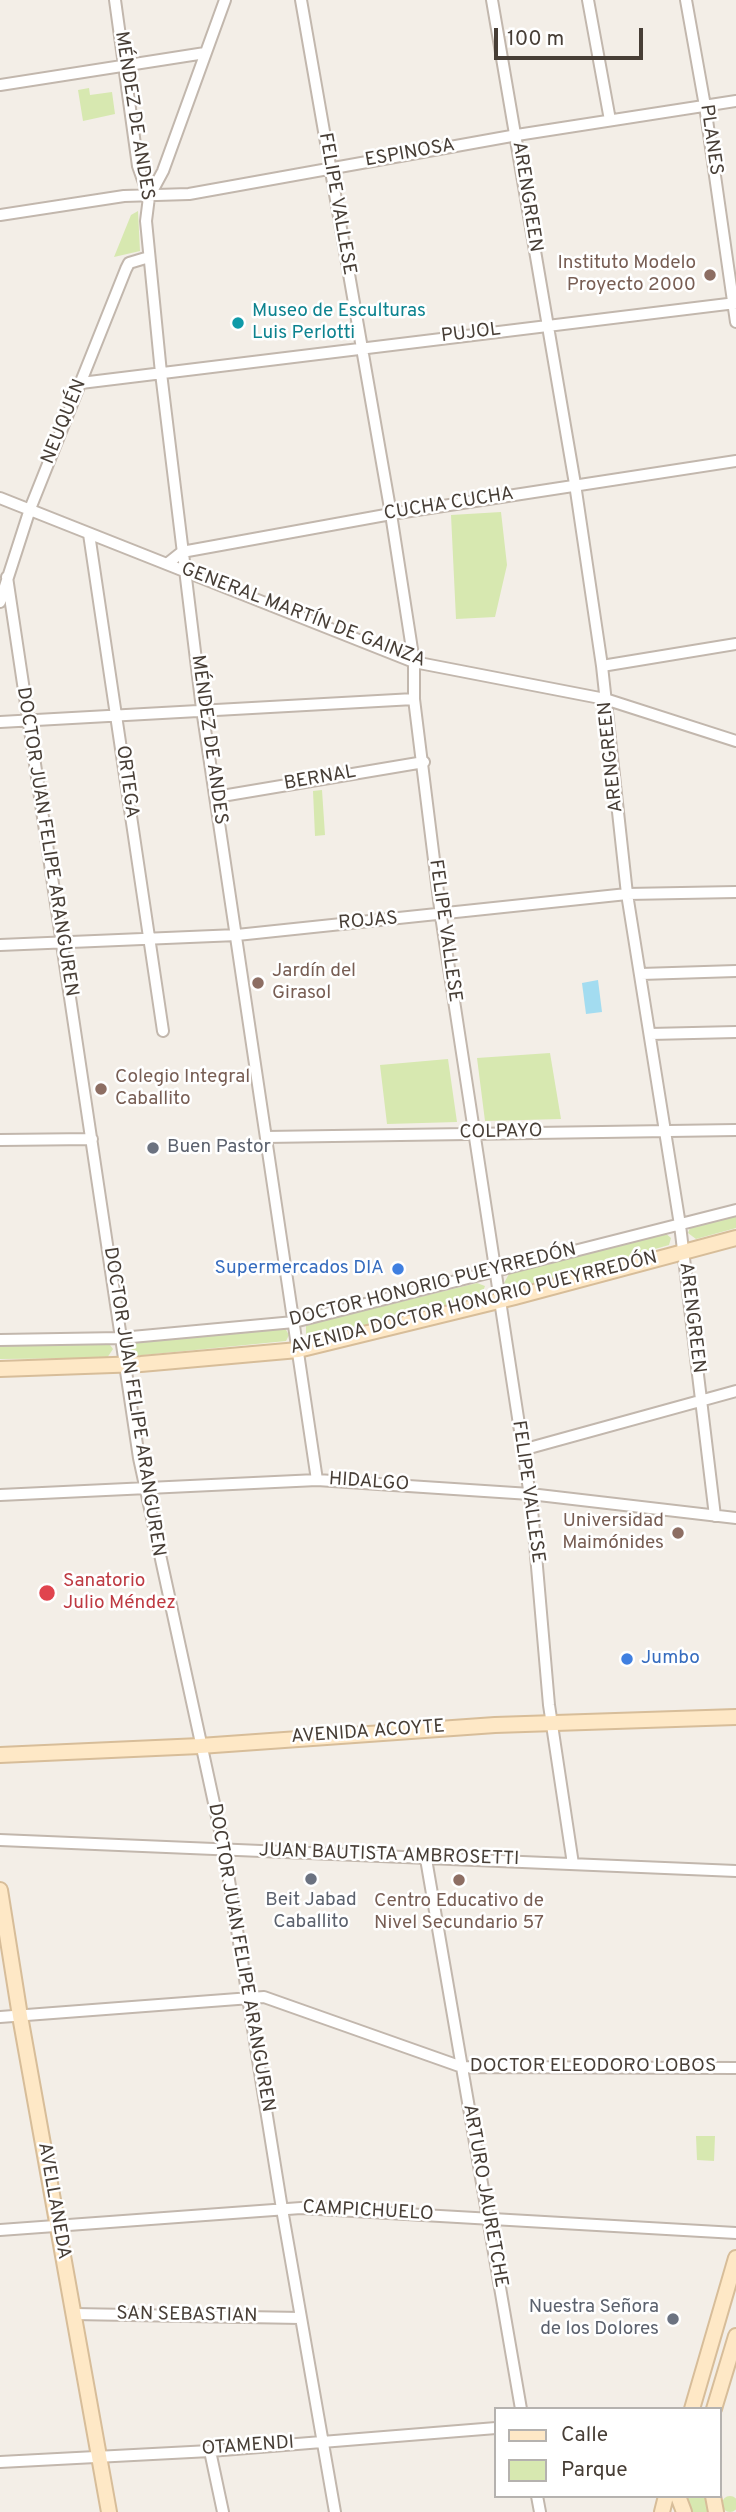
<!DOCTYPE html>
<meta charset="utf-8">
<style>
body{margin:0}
#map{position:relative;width:736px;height:2512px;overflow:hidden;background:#f3eee7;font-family:Overpass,sans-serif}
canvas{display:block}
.legend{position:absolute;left:494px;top:2407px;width:228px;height:91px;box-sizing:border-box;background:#fff;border:2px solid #b5b2af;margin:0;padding:9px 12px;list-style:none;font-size:21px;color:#473e36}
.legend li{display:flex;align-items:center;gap:14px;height:35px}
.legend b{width:35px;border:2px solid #b5b2af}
.scale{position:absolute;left:494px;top:28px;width:149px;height:32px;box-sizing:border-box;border:4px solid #473e36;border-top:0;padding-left:9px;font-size:21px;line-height:24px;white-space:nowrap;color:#473e36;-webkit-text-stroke:5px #fff;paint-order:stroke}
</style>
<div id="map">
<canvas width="736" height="2512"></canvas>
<ul class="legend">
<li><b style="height:9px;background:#fee8c6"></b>Calle</li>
<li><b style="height:19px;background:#d7e8b0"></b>Parque</li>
</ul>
<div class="scale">100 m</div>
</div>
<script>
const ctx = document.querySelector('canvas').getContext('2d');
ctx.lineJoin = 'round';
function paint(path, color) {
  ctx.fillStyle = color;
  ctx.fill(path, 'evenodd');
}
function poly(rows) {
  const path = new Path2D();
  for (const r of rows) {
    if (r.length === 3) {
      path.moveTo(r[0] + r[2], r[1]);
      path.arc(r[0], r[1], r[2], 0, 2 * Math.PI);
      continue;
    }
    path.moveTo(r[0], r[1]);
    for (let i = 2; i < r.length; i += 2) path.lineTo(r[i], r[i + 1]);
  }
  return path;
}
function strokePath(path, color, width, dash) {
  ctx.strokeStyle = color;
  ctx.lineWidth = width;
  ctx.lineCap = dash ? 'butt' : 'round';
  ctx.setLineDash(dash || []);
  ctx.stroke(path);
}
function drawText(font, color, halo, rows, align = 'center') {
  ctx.font = font + ' Overpass,sans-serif';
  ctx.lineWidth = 5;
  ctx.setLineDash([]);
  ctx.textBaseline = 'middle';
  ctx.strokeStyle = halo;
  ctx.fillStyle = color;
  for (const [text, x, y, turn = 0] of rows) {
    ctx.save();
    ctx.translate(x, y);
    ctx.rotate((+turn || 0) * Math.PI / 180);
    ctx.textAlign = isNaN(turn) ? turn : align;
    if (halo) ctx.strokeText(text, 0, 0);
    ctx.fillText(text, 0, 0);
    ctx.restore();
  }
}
paint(poly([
 [89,88,90,95,112,92,115,114,83,121,78,90],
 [138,211,140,251,114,257,131,215],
 [501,512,507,565,495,617,456,619,451,515],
 [322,790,325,835,315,836,313,791],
 [550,1053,561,1119,485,1121,477,1058],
 [448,1059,457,1122,387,1124,380,1065],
 [736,1212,736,1228,696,1239,688,1233,691,1225],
 [664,1232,671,1238,669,1245,515,1289,504,1283,510,1272],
 [477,1283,485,1286,481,1297,311,1339,306,1337,306,1325],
 [285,1328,289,1335,286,1341,134,1356,128,1352,129,1343,133,1341],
 [107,1341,113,1349,107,1358,0,1359,0,1345],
 [696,2136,715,2136,714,2161,697,2160],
 [686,2496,707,2496,709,2512,688,2512],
 [730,2504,8]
]), '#d7e8b0');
paint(poly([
 [598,980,602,1012,586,1014,582,983]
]), '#a3dcf0');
const street = poly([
 [115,0,138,166,149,197,146,221,161,373,202,709,317,1480],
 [301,0,391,514,414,662,414,699,441,916,532,1509,549,1705,573,1864],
 [492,0,575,484,602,666,627,894,680,1225,715,1516],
 [588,0,610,120],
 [686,0,705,106,736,322],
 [0,85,205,53],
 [149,197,163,171,225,0],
 [0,215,124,196,189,194,517,135,736,101],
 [81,383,736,303],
 [0,498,414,662,605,699,736,741],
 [89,534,163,1031],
 [167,564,182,552,391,514,736,461],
 [7,577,139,1458,224,1849,282,2209,335,2512],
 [0,602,30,509,126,269,129,263,149,257],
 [602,666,736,644],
 [0,722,414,699],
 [216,797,424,762],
 [0,945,237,935,627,894,736,892],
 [641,974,736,971],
 [650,1034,736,1032],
 [266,1137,736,1130],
 [0,1140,92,1139],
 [0,1340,121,1338,294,1322,736,1210],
 [522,1450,736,1391],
 [0,1495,317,1480,530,1494,736,1518],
 [0,1840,736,1871],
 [426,1859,521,2409],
 [0,2017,264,1997,462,2067,736,2068],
 [0,2230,301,2208,736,2233],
 [73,2314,301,2318],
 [210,2451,223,2512],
 [0,2462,210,2451,496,2428],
 [537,2496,540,2512]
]);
const secondary = poly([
 [0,1369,141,1364,298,1350,515,1297,736,1238],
 [0,1755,200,1746,495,1725,736,1717],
 [0,1890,20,2016,109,2512],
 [692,2409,736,2258],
 [714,2409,736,2336],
 [678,2496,684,2512],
 [713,2496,716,2512],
 [662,2512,666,2496]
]);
strokePath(street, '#c2b7ad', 14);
strokePath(secondary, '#d7bd99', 18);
strokePath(street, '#fff', 10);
strokePath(secondary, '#fee8c6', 14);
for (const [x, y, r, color] of [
 [710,275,7,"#8d6e63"],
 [238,323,7,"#0f9aa8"],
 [258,983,7,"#8d6e63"],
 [101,1089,7,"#8d6e63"],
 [153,1148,7,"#6b7280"],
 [398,1269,7,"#3f7fe0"],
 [678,1533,7,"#8d6e63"],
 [47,1593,9,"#e0444e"],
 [627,1659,7,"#3f7fe0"],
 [311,1879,7,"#6b7280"],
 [459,1880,7,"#8d6e63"],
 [673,2319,7,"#6b7280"]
]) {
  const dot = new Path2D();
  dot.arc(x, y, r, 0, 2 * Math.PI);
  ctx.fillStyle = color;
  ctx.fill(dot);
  strokePath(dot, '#fff', 2.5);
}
drawText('19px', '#473e36', '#fff', [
 ["MÉNDEZ DE ANDES",133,116,81],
 ["PLANES",710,140,82],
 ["ESPINOSA",410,154,-10],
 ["ARENGREEN",526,197,81],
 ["FELIPE VALLESE",336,204,80],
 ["PUJOL",471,334,-7],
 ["NEUQUÉN",65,422,-68],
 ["CUCHA CUCHA",449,505,-9],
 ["GENERAL MARTÍN DE GAINZA",303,616,21],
 ["MÉNDEZ DE ANDES",208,740,82],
 ["ARENGREEN",612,757,-96],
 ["BERNAL",320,779,-10],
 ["ORTEGA",126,782,82],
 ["DOCTOR JUAN FELIPE ARANGUREN",46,842,81],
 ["ROJAS",368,922,-5],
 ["FELIPE VALLESE",444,931,82],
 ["COLPAYO",501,1133,-1],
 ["DOCTOR HONORIO PUEYRREDÓN",433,1286,-14],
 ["AVENIDA DOCTOR HONORIO PUEYRREDÓN",474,1304,-14],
 ["ARENGREEN",691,1318,83],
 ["DOCTOR JUAN FELIPE ARANGUREN",133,1402,81],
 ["HIDALGO",369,1483,4],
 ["FELIPE VALLESE",527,1492,82],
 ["AVENIDA ACOYTE",368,1733,-4],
 ["JUAN BAUTISTA AMBROSETTI",389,1856,2],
 ["DOCTOR JUAN FELIPE ARANGUREN",240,1958,80],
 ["DOCTOR ELEODORO LOBOS",593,2067],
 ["ARTURO JAURETCHE",484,2196,80],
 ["AVELLANEDA",53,2201,80],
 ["CAMPICHUELO",368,2212,3],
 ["SAN SEBASTIAN",187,2316,1],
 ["OTAMENDI",248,2447,-4]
]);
drawText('19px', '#785e54', '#fff', [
 ["Instituto Modelo",696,264],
 ["Proyecto 2000",696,286],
 ["Jardín del",272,972,"left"],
 ["Girasol",272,994,"left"],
 ["Colegio Integral",115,1078,"left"],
 ["Caballito",115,1100,"left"],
 ["Universidad",664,1522],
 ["Maimónides",664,1544],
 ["Centro Educativo de",459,1902,"center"],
 ["Nivel Secundario 57",459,1924,"center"]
], 'right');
drawText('19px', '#0d838f', '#fff', [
 ["Museo de Esculturas",252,312],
 ["Luis Perlotti",252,334]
], 'left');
drawText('19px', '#5b616d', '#fff', [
 ["Buen Pastor",167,1148],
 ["Beit Jabad",311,1901,"center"],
 ["Caballito",311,1923,"center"],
 ["Nuestra Señora",659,2308,"right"],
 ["de los Dolores",659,2330,"right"]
], 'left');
drawText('19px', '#366cbe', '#fff', [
 ["Supermercados DIA",384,1269],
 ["Jumbo",641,1659,"left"]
], 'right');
drawText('19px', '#be3a42', '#fff', [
 ["Sanatorio",63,1582],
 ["Julio Méndez",63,1604]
], 'left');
</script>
